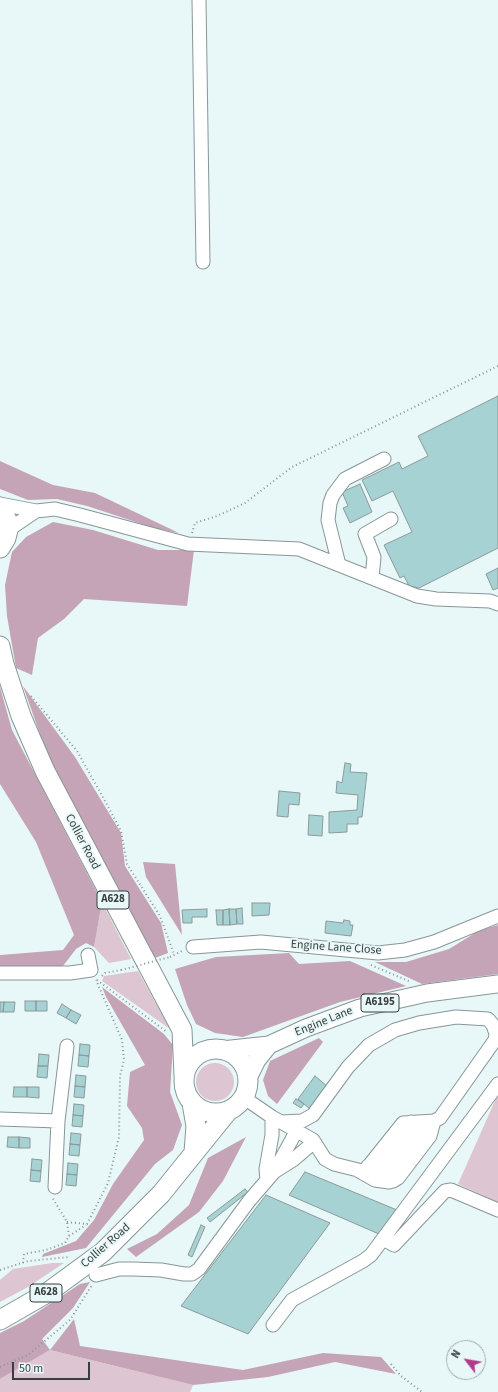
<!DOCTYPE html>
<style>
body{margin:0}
#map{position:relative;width:498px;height:1392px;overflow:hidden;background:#e8f7f7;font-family:"Source Sans 3",sans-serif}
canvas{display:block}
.north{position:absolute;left:446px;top:1340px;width:40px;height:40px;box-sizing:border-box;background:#e8f7f7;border:1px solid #a2adad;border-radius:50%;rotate:301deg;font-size:11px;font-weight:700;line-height:16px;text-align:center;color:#383e3e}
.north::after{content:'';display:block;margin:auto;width:14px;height:18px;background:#b43a8d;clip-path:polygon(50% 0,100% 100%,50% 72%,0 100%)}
.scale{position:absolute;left:12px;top:1362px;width:78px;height:18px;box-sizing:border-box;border:2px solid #383e3e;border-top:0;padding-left:5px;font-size:12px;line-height:14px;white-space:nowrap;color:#383e3e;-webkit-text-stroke:3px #e8f7f7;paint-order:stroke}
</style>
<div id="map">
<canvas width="498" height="1392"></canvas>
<div class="north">N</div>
<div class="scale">50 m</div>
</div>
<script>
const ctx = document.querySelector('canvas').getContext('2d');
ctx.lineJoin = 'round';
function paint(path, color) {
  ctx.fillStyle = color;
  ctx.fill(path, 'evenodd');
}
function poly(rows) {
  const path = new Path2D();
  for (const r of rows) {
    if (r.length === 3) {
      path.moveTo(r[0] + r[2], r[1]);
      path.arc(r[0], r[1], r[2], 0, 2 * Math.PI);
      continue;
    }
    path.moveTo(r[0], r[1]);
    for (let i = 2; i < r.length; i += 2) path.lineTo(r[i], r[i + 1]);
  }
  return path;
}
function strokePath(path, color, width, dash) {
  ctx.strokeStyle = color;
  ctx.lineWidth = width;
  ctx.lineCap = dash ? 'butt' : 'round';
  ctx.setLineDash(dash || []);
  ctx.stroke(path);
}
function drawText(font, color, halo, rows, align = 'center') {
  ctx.font = font + ' "Source Sans 3",sans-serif';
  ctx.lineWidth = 4;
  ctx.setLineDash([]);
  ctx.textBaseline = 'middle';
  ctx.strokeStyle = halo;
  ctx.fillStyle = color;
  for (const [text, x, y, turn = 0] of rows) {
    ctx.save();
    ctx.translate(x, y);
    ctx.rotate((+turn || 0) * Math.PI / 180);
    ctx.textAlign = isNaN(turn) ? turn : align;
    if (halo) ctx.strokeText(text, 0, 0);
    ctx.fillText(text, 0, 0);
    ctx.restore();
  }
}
paint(poly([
 [102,902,131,959,109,963,94,947],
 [138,971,170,1029,102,981,104,976],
 [215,1082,19],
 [498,1094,498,1202,458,1184],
 [52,1263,64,1263,28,1287,0,1302,0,1280,13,1269],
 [50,1350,193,1385,190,1392,0,1392,0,1379]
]), '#ddc5d2');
paint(poly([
 [0,461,53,485,95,493,179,533,154,528,87,506,57,499,28,500,0,489],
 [53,522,93,530,158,550,194,550,187,606,84,599,64,619,38,638,32,675,16,668,7,616,5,585,12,552,26,537],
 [23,686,75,757,121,833,125,866,161,923,168,953,155,958,107,871,52,768],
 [0,687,12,730,102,902,94,947,86,943,76,949,63,966,0,966,0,955,63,950,74,935,36,842,0,784],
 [143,862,175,864,182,935,146,877],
 [498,925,498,974,422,984,375,962,406,962,449,949,480,930],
 [289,953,299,964,350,961,406,986,340,1002,243,1037,215,1033,196,1024,187,1005,175,969,216,957],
 [102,987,164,1034,173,1045,170,1092,182,1125,173,1150,155,1164,86,1248,42,1257,43,1254,76,1241,94,1220,113,1184,144,1140,142,1128,127,1106,130,1072,145,1065,106,997],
 [319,1038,323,1042,277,1104,268,1096,263,1080,270,1061],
 [246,1137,223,1181,199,1212,136,1257,127,1249,157,1234,189,1205,208,1158],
 [90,1282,73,1308,42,1339,50,1350,74,1319,80,1346,243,1370,323,1353,381,1357,396,1374,335,1362,268,1377,193,1385,50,1350,0,1379,0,1333,24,1321,80,1284]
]), '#c4a4b6');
const building = poly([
 [498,396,498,548,419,588,409,586,404,576,400,578,384,545,412,532,393,491,372,501,362,480,399,462,402,469,428,456,418,436,498,396],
 [360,484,372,512,350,523,343,508,348,506,342,492,360,484],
 [498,568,498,588,493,590,486,574,498,568],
 [345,763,351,764,350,772,367,773,362,817,358,817,358,824,347,824,347,832,329,833,329,812,357,810,358,795,336,793,337,781,342,783,345,763],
 [279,791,300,793,299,805,289,804,288,817,277,816,279,791],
 [309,815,323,816,322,836,308,835,309,815],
 [252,903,270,903,269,915,252,916,252,903],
 [242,908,243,924,237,924,236,909,242,908],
 [207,909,207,917,192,917,192,923,183,923,182,910,207,909],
 [229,909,230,925,223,925,223,910,229,909],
 [229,909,236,909,237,924,230,925,229,909],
 [216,910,223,910,223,925,217,925,216,910],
 [344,920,350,921,350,925,353,925,351,936,325,933,326,921,343,923,344,920],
 [25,1001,36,1001,36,1011,25,1011,25,1001],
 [36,1001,47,1001,47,1011,36,1011,36,1001],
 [0,1002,4,1002,3,1012,0,1012,0,1002],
 [4,1002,15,1002,14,1012,3,1012,4,1002],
 [62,1004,71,1010,66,1018,57,1013,62,1004],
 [71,1010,81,1015,76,1024,66,1018,71,1010],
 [80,1044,90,1045,89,1056,79,1055,80,1044],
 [39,1054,49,1055,48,1066,38,1066,39,1054],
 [79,1055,89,1056,88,1067,78,1066,79,1055],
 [38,1066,48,1066,47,1078,37,1077,38,1066],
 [76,1075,86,1076,85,1087,75,1086,76,1075],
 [315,1076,327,1086,310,1109,298,1099,315,1076],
 [75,1086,85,1087,84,1098,74,1097,75,1086],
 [14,1087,27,1087,27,1097,13,1097,14,1087],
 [27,1087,39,1087,39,1098,27,1097,27,1087],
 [296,1099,304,1104,301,1108,293,1103,296,1099],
 [74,1104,84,1105,83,1116,73,1115,74,1104],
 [73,1115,83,1116,82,1127,72,1126,73,1115],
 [71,1133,81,1134,80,1145,70,1144,71,1133],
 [8,1137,19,1137,19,1148,7,1147,8,1137],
 [19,1137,30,1138,30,1148,19,1148,19,1137],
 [70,1144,80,1145,79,1156,69,1155,70,1144],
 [32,1159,42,1160,41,1171,31,1170,32,1159],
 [68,1163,78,1164,77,1175,67,1174,68,1163],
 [31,1170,41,1171,40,1182,30,1181,31,1170],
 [305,1172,397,1210,379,1234,289,1195,305,1172],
 [67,1174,77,1175,76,1186,66,1185,67,1174],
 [245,1189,248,1192,210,1222,207,1218,245,1189],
 [266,1195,330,1223,248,1334,181,1306,266,1195],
 [201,1225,205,1227,192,1257,188,1255,201,1225]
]);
paint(building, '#a6d2d3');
strokePath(building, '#8c9a9a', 1);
const minor = poly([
 [199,0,203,262],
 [0,504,36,511,55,509,80,515,188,544,299,549,417,596,436,599,490,601,498,604],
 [8,530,36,511],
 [339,565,328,520,330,503,333,495,345,479,384,459],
 [372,578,374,557,365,534,391,519],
 [193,947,261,942,378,953,405,950,434,942,498,916],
 [0,973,70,973,91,970,88,955],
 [243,1097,272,1117,313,1140,325,1159,334,1164,362,1171,367,1168,403,1123,434,1121,440,1118,495,1040,496,1034,493,1025,488,1019,456,1017,419,1023,395,1030,369,1045,348,1067,313,1115,302,1121,282,1122],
 [0,1119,58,1121],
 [368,1166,376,1169,378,1168,407,1130,411,1122],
 [359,1171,375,1180,389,1182,393,1181,398,1178,430,1136,434,1121],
 [274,1172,293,1160,314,1142],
 [369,1172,378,1174,390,1171,417,1135,424,1122],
 [267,1180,266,1169,272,1135,272,1117],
 [55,1187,58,1121,67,1046],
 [383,1239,394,1245,445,1191,451,1190,498,1210],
 [96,1275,119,1269,133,1269,161,1270,184,1274,192,1274,199,1269,249,1201,274,1172,297,1130],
 [273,1325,292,1300,363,1261,371,1255,498,1084]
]);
const major = poly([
 [222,1050,269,1045,306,1028,360,1008,427,993,498,984],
 [248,1078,257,1060,269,1045]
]);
const highway = poly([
 [0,507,7,520,8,530,6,538,0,548],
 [0,646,4,664,21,716,45,771,182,1030,184,1076],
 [216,1081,32],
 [192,1103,196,1126,194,1152],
 [0,1320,47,1293,103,1252,161,1194,228,1111]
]);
strokePath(minor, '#889696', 15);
strokePath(major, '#889696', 19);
strokePath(highway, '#889696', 21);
strokePath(poly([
 [192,533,195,523,217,516,245,503,292,467,498,366],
 [31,696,77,751,105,801,121,831,127,864,160,916,174,954],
 [170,957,182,951],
 [371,965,411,982],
 [102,976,105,973,121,970],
 [97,980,167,1032],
 [67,1222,87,1224,108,1183,119,1137,120,1076,124,1060,122,1040,96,980],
 [69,1236,86,1225],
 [23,1263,24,1254,46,1250,65,1243,69,1236,67,1222,52,1197],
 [0,1270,28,1261,70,1257],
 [391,1364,401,1376,422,1392],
 [0,1367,28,1355,70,1320,92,1285]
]), '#8a9595', 2, [1, 3]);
strokePath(minor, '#fff', 13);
strokePath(major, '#fff', 17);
strokePath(highway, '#fff', 19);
strokePath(poly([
 [121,970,170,957]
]), '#8a9595', 2, [1, 3]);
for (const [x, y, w] of [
 [113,900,32],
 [380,1003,38],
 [46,1293,32]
]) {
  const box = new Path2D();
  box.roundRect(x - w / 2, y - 9, w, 18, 3);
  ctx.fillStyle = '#e8f7f7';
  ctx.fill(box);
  strokePath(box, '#383e3e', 1);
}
drawText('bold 11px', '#383e3e', null, [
 ["A628",113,900],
 ["A6195",380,1003],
 ["A628",46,1293]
]);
drawText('12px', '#383e3e', '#e8f7f7', [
 ["Collier Road",82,842,62],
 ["Engine Lane Close",336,948,4],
 ["Engine Lane",324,1022,-22],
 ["Collier Road",106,1246,-41]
]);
</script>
